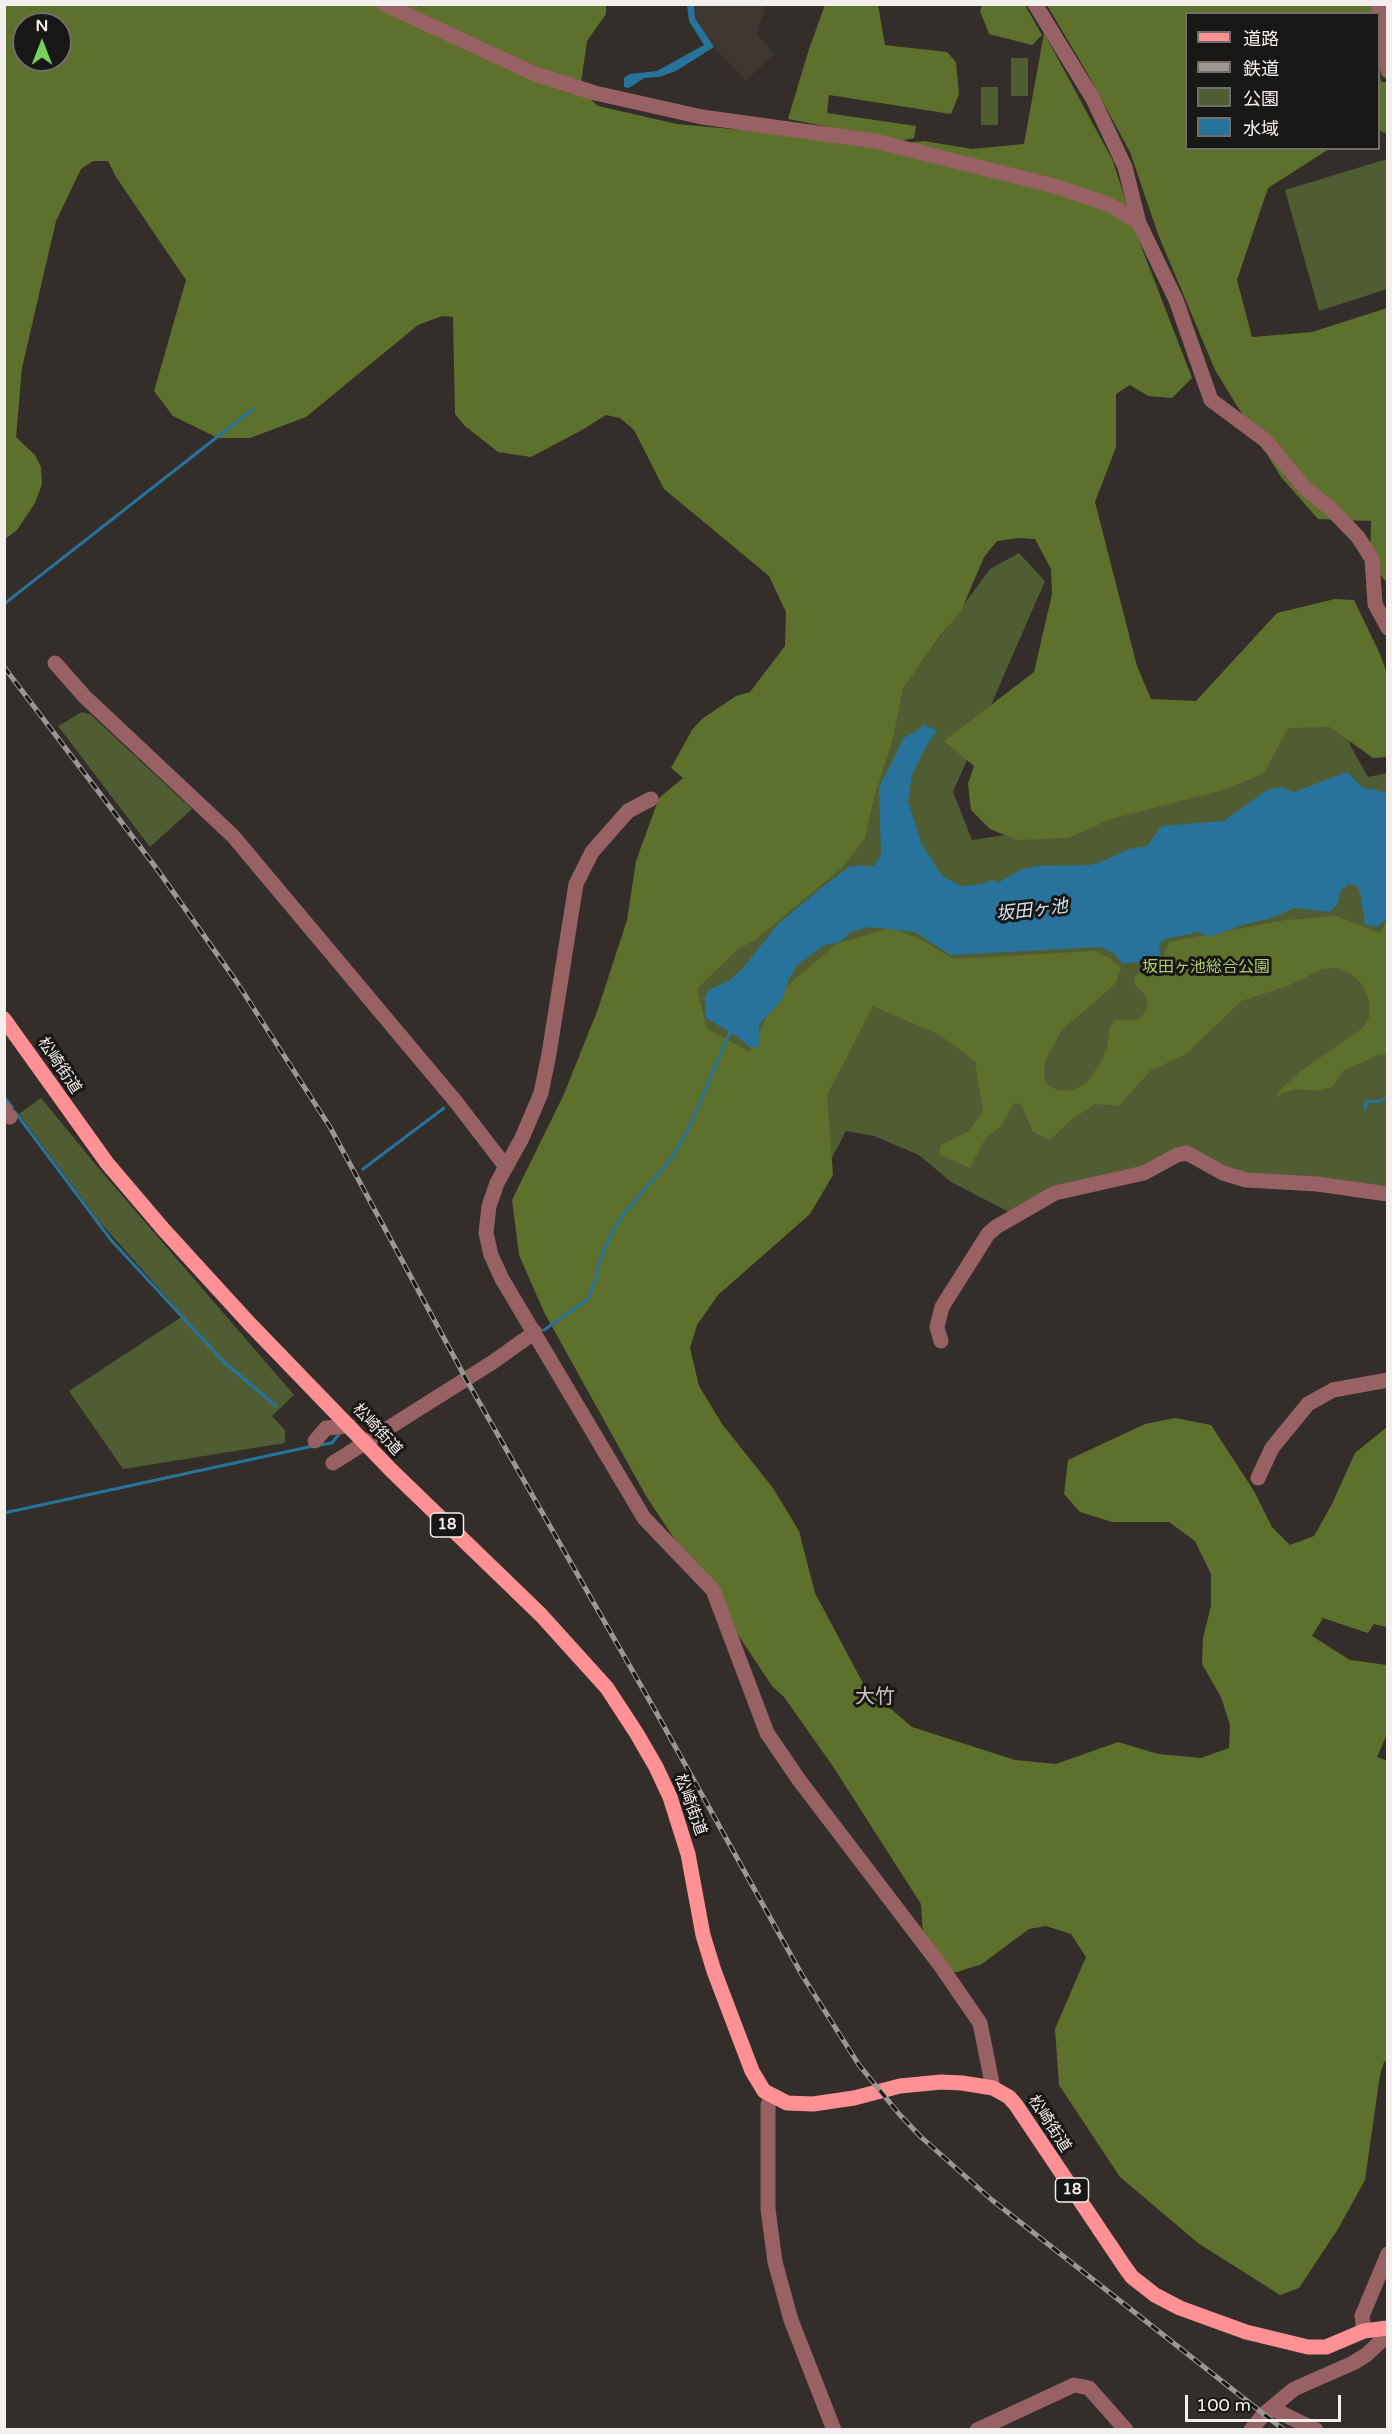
<!DOCTYPE html>
<meta charset="utf-8">
<style>
body{margin:0}
#map{position:relative;width:1392px;height:2434px;overflow:hidden;background:#332e2a;font-family:"Varela Round","Noto Sans JP",sans-serif}
canvas{display:block}
.frame{position:absolute;inset:0;border:6px solid #f2efed;pointer-events:none}
.legend{position:absolute;left:1185px;top:12px;width:195px;height:138px;box-sizing:border-box;background:#191715;border:2px solid #706d6b;margin:0;padding:8px 10px;list-style:none;font-size:18px;color:#f2efed}
.legend li{display:flex;align-items:center;gap:12px;height:30px}
.legend b{width:30px;border:2px solid #706d6b}
.north{position:absolute;left:12px;top:12px;width:60px;height:60px;box-sizing:border-box;background:#191715;border:2px solid #706d6b;border-radius:50%;rotate:0deg;font-size:16px;font-weight:700;line-height:24px;text-align:center;color:#f2efed}
.north::after{content:'';display:block;margin:auto;width:21px;height:27px;background:#74d25b;clip-path:polygon(50% 0,100% 100%,50% 72%,0 100%)}
.scale{position:absolute;left:1185px;top:2395px;width:156px;height:27px;box-sizing:border-box;border:3px solid #f2efed;border-top:0;padding-left:8px;font-size:18px;line-height:21px;white-space:nowrap;color:#f2efed;-webkit-text-stroke:4px #191715;paint-order:stroke}
</style>
<div id="map">
<canvas width="1392" height="2434"></canvas>
<div class="frame"></div>
<ul class="legend">
<li><b style="height:8px;background:#ff9195"></b>道路</li>
<li><b style="height:8px;background:#9b9794"></b>鉄道</li>
<li><b style="height:16px;background:#505d33"></b>公園</li>
<li><b style="height:16px;background:#28739c"></b>水域</li>
</ul>
<div class="north">N</div>
<div class="scale">100 m</div>
</div>
<script>
const ctx = document.querySelector('canvas').getContext('2d');
ctx.lineJoin = 'round';
function paint(path, color) {
  ctx.fillStyle = color;
  ctx.fill(path, 'evenodd');
}
function poly(rows) {
  const path = new Path2D();
  for (const r of rows) {
    path.moveTo(r[0], r[1]);
    for (let i = 2; i < r.length; i += 2) path.lineTo(r[i], r[i + 1]);
  }
  return path;
}
function strokePath(path, color, width, dash) {
  ctx.strokeStyle = color;
  ctx.lineWidth = width;
  ctx.lineCap = dash ? 'butt' : 'round';
  ctx.setLineDash(dash || []);
  ctx.stroke(path);
}
function drawText(font, color, halo, rows, align = 'center') {
  ctx.font = font + ' "Varela Round","Noto Sans JP",sans-serif';
  ctx.lineWidth = 6;
  ctx.setLineDash([]);
  ctx.textBaseline = 'middle';
  ctx.strokeStyle = halo;
  ctx.fillStyle = color;
  for (const [text, x, y, turn = 0] of rows) {
    ctx.save();
    ctx.translate(x, y);
    ctx.rotate((+turn || 0) * Math.PI / 180);
    ctx.textAlign = isNaN(turn) ? turn : align;
    if (halo) ctx.strokeText(text, 0, 0);
    ctx.fillText(text, 0, 0);
    ctx.restore();
  }
}
paint(poly([
 [694,5,766,5,757,33,774,54,746,81,714,47,695,18]
]), '#41362f');
paint(poly([
 [1011,58,1028,58,1028,96,1011,96],
 [981,87,998,87,998,125,981,125],
 [1387,159,1387,289,1319,311,1285,190],
 [1019,553,1045,581,953,792,972,840,1099,821,1343,688,1350,745,1368,777,1387,773,1387,1189,1248,1176,1219,1165,1197,1151,1009,1212,951,1182,919,1155,874,1136,846,1131,816,1188,620,1168,685,982,990,569],
 [82,712,90,714,192,809,150,847,58,726],
 [41,1098,101,1171,294,1395,272,1416,285,1430,285,1443,123,1469,69,1391,183,1316,99,1221,19,1114]
]), '#505d33');
paint(poly([
 [416,4,421,7,423,4,606,5,606,14,587,41,580,90,598,106,677,124,807,136,862,147,924,141,972,149,1024,144,1044,33,1113,161,1136,233,1192,378,1172,398,1148,396,1130,385,1116,394,1116,447,1095,502,1137,666,1151,699,1196,701,1277,613,1335,599,1354,600,1380,654,1387,674,1387,757,1373,758,1330,727,1288,728,1264,773,1227,789,1111,819,1068,838,1017,840,990,829,971,810,968,784,974,766,944,741,1034,672,1052,594,1051,569,1035,539,1019,538,997,541,984,557,961,611,940,636,903,688,893,738,874,798,865,838,843,867,755,940,738,949,697,989,707,1029,750,1052,778,994,836,944,891,928,920,939,953,959,1094,951,1110,958,1121,968,1115,984,1062,1030,1045,1061,1044,1077,1049,1086,1060,1091,1072,1090,1086,1084,1101,1062,1107,1048,1110,1027,1115,1020,1137,1020,1144,1014,1148,1002,1143,992,1134,984,1135,977,1140,972,1158,973,1165,969,1164,954,1170,942,1286,920,1336,916,1380,933,1387,921,1387,1054,1378,1055,1343,1071,1332,1087,1317,1091,1297,1089,1282,1093,1274,1099,1281,1089,1298,1073,1363,1028,1369,1019,1369,1000,1362,984,1351,974,1337,968,1322,969,1290,985,1241,1001,1186,1054,1150,1071,1119,1106,1095,1104,1071,1120,1050,1140,1033,1132,1021,1104,1014,1103,1001,1126,985,1139,970,1168,939,1154,941,1145,969,1131,983,1111,975,1061,940,1035,873,1006,827,1095,833,1175,810,1214,718,1295,697,1325,690,1348,699,1386,722,1424,773,1488,799,1531,815,1593,865,1687,912,1727,1015,1760,1056,1764,1118,1742,1158,1754,1201,1758,1229,1748,1230,1725,1221,1697,1202,1664,1203,1638,1211,1606,1211,1574,1195,1541,1169,1522,1112,1522,1080,1512,1064,1494,1068,1460,1145,1424,1175,1418,1211,1425,1254,1491,1272,1527,1290,1545,1314,1536,1332,1504,1355,1453,1387,1427,1387,1627,1374,1624,1368,1633,1323,1618,1312,1636,1350,1660,1387,1665,1387,1734,1377,1757,1388,1761,1387,2061,1384,2062,1380,2075,1365,2180,1338,2229,1299,2288,1280,2295,1198,2243,1120,2177,1059,2085,1055,2029,1086,1957,1071,1934,1046,1926,1029,1929,982,1964,957,1972,942,1972,924,1949,921,1904,832,1765,784,1697,772,1686,646,1496,544,1312,519,1255,512,1200,564,1094,598,1009,627,920,636,861,659,798,683,778,671,768,692,730,702,719,736,696,750,692,785,646,786,612,769,576,664,489,634,430,620,418,606,415,582,430,531,457,498,452,465,426,455,414,453,317,442,316,418,325,306,417,250,438,218,438,173,416,154,391,186,280,116,177,108,161,93,161,81,169,56,221,22,368,16,437,35,455,41,467,42,484,35,503,17,530,5,539,5,5],
 [24,24,60,24,60,60,24,60],
 [825,5,878,5,885,45,947,52,956,62,959,94,951,114,829,95,827,113,916,126,914,138,900,141,788,119,809,49],
 [982,5,1025,5,1042,35,1032,45,989,34,980,11],
 [1047,5,1373,5,1374,13,1186,14,1186,148,1329,149,1268,188,1237,280,1252,337,1312,332,1387,308,1387,583,1370,562,1371,521,1318,519,1281,477,1215,370,1158,234,1130,152,1086,71],
 [1378,57,1381,82,1387,82,1387,134,1379,130]
]), '#5d712c');
paint(poly([
 [687,5,694,5,695,18,714,47,676,71,659,77,644,78,629,88,624,87,624,78,630,74,657,71,704,45,689,21],
 [923,724,937,731,925,748,912,775,908,801,922,845,942,876,961,886,981,884,994,880,998,883,1022,869,1036,866,1090,865,1101,862,1129,849,1147,846,1162,826,1224,821,1267,790,1281,787,1294,792,1347,772,1362,787,1387,793,1387,919,1377,927,1365,924,1360,892,1357,886,1349,884,1341,890,1337,905,1329,912,1294,908,1271,918,1239,926,1210,937,1198,932,1165,939,1161,942,1159,950,1162,958,1160,963,1152,964,1144,961,1123,964,1114,953,1100,947,950,955,915,932,869,927,851,932,841,941,823,946,797,965,789,979,782,1000,759,1025,759,1046,751,1048,738,1037,706,1018,705,996,709,990,730,980,744,967,778,924,820,889,850,866,874,866,881,855,879,787,904,738,918,730]
]), '#28739c');
strokePath(poly([
 [4,604,253,409],
 [4,1097,12,1107],
 [1365,1109,1366,1102,1380,1101,1388,1097],
 [15,1112,111,1240,224,1362,276,1406],
 [363,1169,444,1108],
 [544,1330,588,1299,596,1279,601,1257,614,1229,625,1212,671,1159,689,1128,730,1032],
 [320,1445,332,1443,339,1434],
 [4,1513,313,1446]
]), '#28739c', 3);
strokePath(poly([
 [384,4,535,74,595,93,702,117,875,141,1058,187,1110,205,1139,223],
 [1035,4,1093,99,1125,167,1139,223,1176,300,1211,400,1265,440,1306,489,1330,508,1358,537,1372,559,1375,604,1388,628],
 [1378,4,1388,71],
 [55,663,85,697,233,836,456,1102,506,1167],
 [651,799,628,811,592,852,576,884,549,1054,541,1093,522,1138,497,1183,489,1206,486,1233,491,1255,502,1279,644,1518,713,1590,767,1733,799,1780,940,1965,980,2023,993,2088],
 [4,1109,10,1117],
 [941,1341,937,1327,942,1307,988,1234,996,1227,1055,1193,1144,1173,1177,1155,1187,1153,1223,1173,1246,1180,1317,1184,1388,1194],
 [315,1441,326,1428,349,1426],
 [333,1463,493,1362,535,1332],
 [1258,1478,1272,1448,1308,1404,1333,1390,1388,1380],
 [771,2097,768,2105,768,2209,775,2262,791,2320,834,2430],
 [1364,2331,1362,2316,1388,2254],
 [1271,2408,1316,2430],
 [977,2430,1074,2385,1089,2388,1126,2430],
 [1251,2430,1264,2414,1294,2389,1353,2363,1366,2355,1379,2343,1383,2328]
]), '#986163', 15);
strokePath(poly([
 [4,1019,107,1163,164,1230,249,1323,392,1471,541,1615,607,1688,637,1734,656,1767,670,1797,688,1854,703,1935,714,1971,752,2071,764,2091,787,2103,813,2104,854,2098,900,2086,941,2082,962,2083,993,2088,1009,2097,1016,2105,1124,2266,1132,2277,1155,2295,1180,2308,1246,2332,1308,2347,1326,2347,1364,2331,1388,2328]
]), '#ff9195', 15);
const rail = poly([
 [4,667,157,869,236,981,330,1127,466,1379,656,1712,802,1975,859,2065,900,2115,921,2137,992,2200,1284,2430]
]);
strokePath(rail, '#9b9794', 5);
strokePath(rail, '#191715', 3, [9]);
for (const [x, y, w] of [
 [447,1525,33],
 [1072,2190,33]
]) {
  const box = new Path2D();
  box.roundRect(x - w / 2, y - 12, w, 24, 4.5);
  ctx.fillStyle = '#191715';
  ctx.fill(box);
  strokePath(box, '#f2efed', 1.5);
}
drawText('bold 15px', '#f2efed', null, [
 ["18",447,1525],
 ["18",1072,2190]
]);
drawText('16px', '#b0cd6d', '#191715', [
 ["坂田ヶ池総合公園",1206,968]
]);
drawText('16px', '#f2efed', '#191715', [
 ["松崎街道",59,1066,56],
 ["松崎街道",377,1430,47],
 ["松崎街道",690,1805,70],
 ["松崎街道",1049,2124,57]
]);
drawText('italic 18px', '#d2e4f0', '#191715', [
 ["坂田ヶ池",1032,911,-7]
]);
drawText('20px', '#ccc6c1', '#191715', [
 ["大竹",875,1698]
]);
</script>
